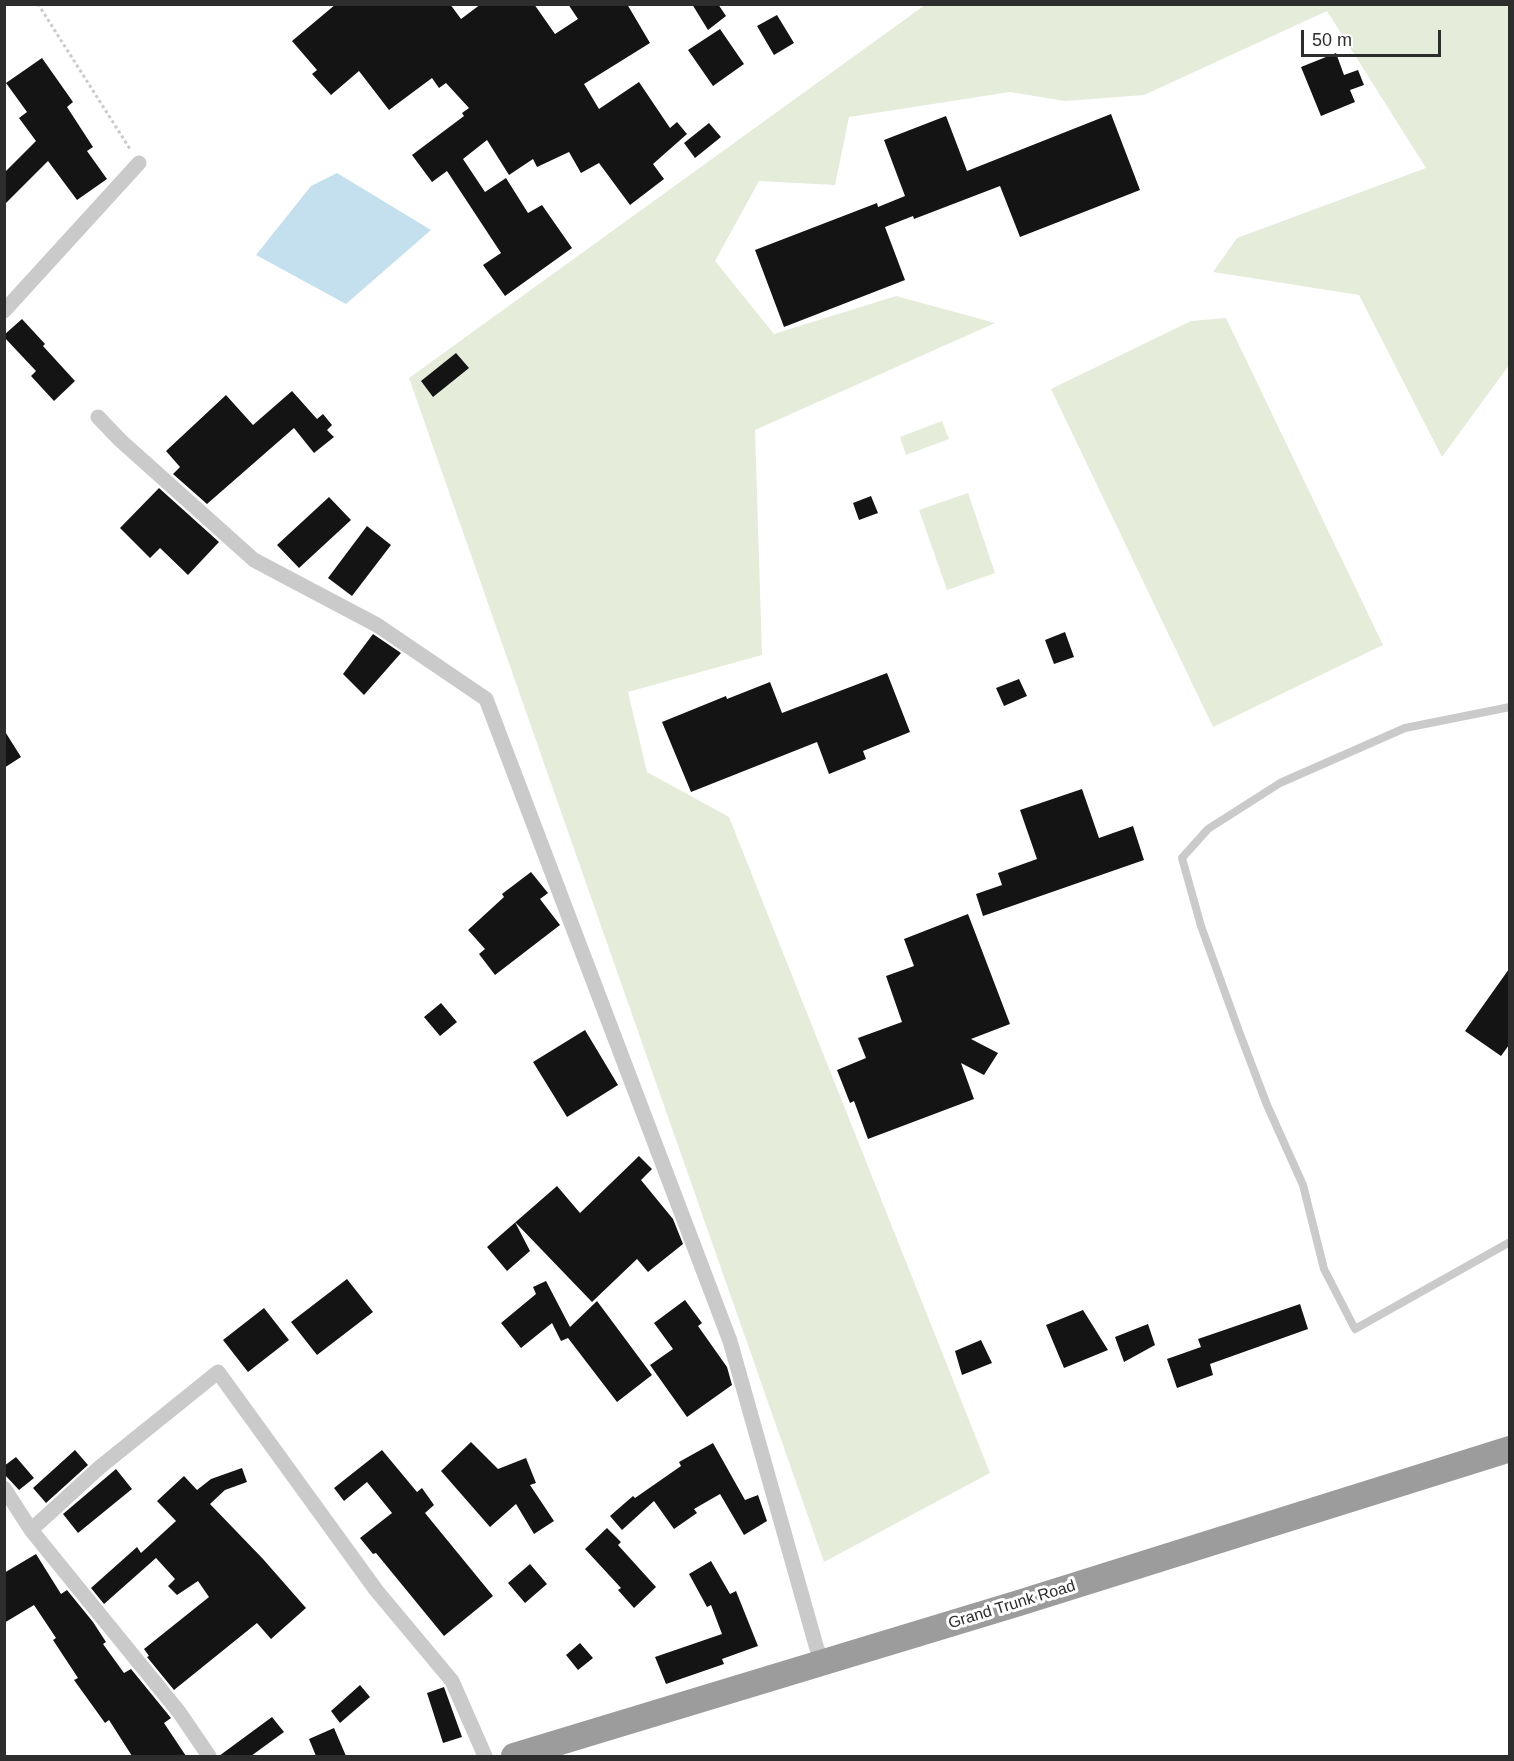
<!DOCTYPE html>
<style>
body{margin:0}
#map{position:relative;width:1514px;height:1761px;overflow:hidden;background:#fff;font-family:Arial,sans-serif}
canvas{display:block}
.frame{position:absolute;inset:0;border:6px solid #2d2d2d;pointer-events:none}
.scale{position:absolute;left:1301px;top:30px;width:140px;height:27px;box-sizing:border-box;border:3px solid #2d2d2d;border-top:0;padding-left:8px;font-size:18px;line-height:21px;white-space:nowrap;color:#2d2d2d;-webkit-text-stroke:4px #fff;paint-order:stroke}
</style>
<div id="map">
<canvas width="1514" height="1761"></canvas>
<div class="frame"></div>
<div class="scale">50 m</div>
</div>
<script>
const ctx = document.querySelector('canvas').getContext('2d');
ctx.lineJoin = 'round';
function paint(path, color) {
  ctx.fillStyle = color;
  ctx.fill(path, 'evenodd');
}
function poly(rows) {
  const path = new Path2D();
  for (const r of rows) {
    path.moveTo(r[0], r[1]);
    for (let i = 2; i < r.length; i += 2) path.lineTo(r[i], r[i + 1]);
  }
  return path;
}
function strokePath(path, color, width, dash) {
  ctx.strokeStyle = color;
  ctx.lineWidth = width;
  ctx.lineCap = dash ? 'butt' : 'round';
  ctx.setLineDash(dash || []);
  ctx.stroke(path);
}
function drawText(font, color, halo, rows, align = 'center') {
  ctx.font = font + ' Arial,sans-serif';
  ctx.lineWidth = 6;
  ctx.setLineDash([]);
  ctx.textBaseline = 'middle';
  ctx.strokeStyle = halo;
  ctx.fillStyle = color;
  for (const [text, x, y, turn = 0] of rows) {
    ctx.save();
    ctx.translate(x, y);
    ctx.rotate((+turn || 0) * Math.PI / 180);
    ctx.textAlign = isNaN(turn) ? turn : align;
    if (halo) ctx.strokeText(text, 0, 0);
    ctx.fillText(text, 0, 0);
    ctx.restore();
  }
}
paint(poly([
 [925,5,1509,5,1509,365,1442,457,1359,295,1213,272,1237,238,1426,168,1327,11,1144,95,1065,101,1010,92,849,117,835,185,759,181,715,261,774,334,896,296,995,323,755,430,762,655,628,692,647,772,729,817,990,1473,824,1562,409,378],
 [1226,318,1383,645,1213,727,1051,389,1191,321],
 [942,421,949,439,906,455,900,437],
 [968,493,995,573,947,590,919,510]
]), '#e5ecda');
paint(poly([
 [337,173,431,230,346,304,256,255,311,186]
]), '#c4e0ee');
paint(poly([
 [336,4,450,4,461,19,481,4,534,4,555,34,578,19,568,4,627,4,650,43,584,84,599,109,639,82,670,128,677,122,687,134,653,164,664,179,630,205,599,163,581,173,569,152,537,167,533,159,509,175,487,140,463,159,485,192,506,178,528,213,542,205,572,248,505,296,483,265,501,253,447,171,432,182,412,155,464,116,462,113,469,108,446,83,439,88,432,78,389,110,359,71,331,95,312,74,317,70,292,41],
 [692,4,718,4,726,16,708,30],
 [777,15,794,43,774,55,757,26],
 [720,29,744,64,713,86,688,50],
 [1336,53,1344,75,1358,70,1364,85,1350,90,1355,102,1321,116,1301,67],
 [42,58,73,102,67,107,93,147,87,151,107,179,77,200,48,161,4,205,4,173,36,141,19,118,27,112,6,83],
 [1111,114,1140,190,1020,237,1000,186,914,219,913,216,885,227,905,280,784,327,755,250,877,203,878,207,905,196,884,140,946,116,967,171],
 [709,123,721,137,695,158,684,143],
 [22,319,45,344,43,346,75,381,54,401,31,376,36,371,4,337,4,335],
 [456,353,469,368,433,397,421,381],
 [292,391,317,419,323,414,332,425,327,430,334,437,314,453,294,428,207,504,173,474,180,467,166,451,226,395,253,425],
 [159,488,219,542,188,575,160,548,150,558,120,528],
 [871,496,878,513,859,520,853,503],
 [329,497,351,520,299,568,277,545],
 [367,526,391,545,352,596,328,578],
 [1065,632,1074,657,1054,664,1045,640],
 [373,634,401,653,364,695,343,674],
 [887,673,910,732,863,751,866,759,829,774,817,742,691,792,662,722,726,696,727,699,770,682,782,713],
 [1019,679,1027,696,1004,706,996,688],
 [4,730,21,757,4,768],
 [1082,789,1099,838,1133,826,1144,860,983,916,976,894,1002,885,998,873,1037,859,1020,810],
 [531,872,548,893,540,899,560,925,495,975,479,954,485,949,468,930,504,897,502,894],
 [968,914,1010,1024,971,1039,998,1053,984,1075,961,1063,974,1099,868,1139,854,1101,850,1103,837,1070,866,1058,858,1038,902,1022,886,976,914,966,904,939],
 [1509,969,1509,1045,1501,1056,1465,1031],
 [441,1003,457,1022,440,1036,424,1017],
 [585,1030,618,1085,567,1117,533,1062],
 [639,1156,652,1169,641,1180,673,1219,683,1244,648,1272,637,1259,592,1302,515,1222,530,1251,507,1271,487,1247,557,1186,580,1213],
 [347,1279,373,1312,317,1355,291,1322],
 [546,1281,570,1327,597,1301,652,1375,617,1402,568,1338,561,1341,552,1323,521,1348,501,1323,536,1294,533,1287],
 [685,1300,702,1323,698,1326,727,1367,732,1385,687,1417,650,1365,673,1349,654,1323],
 [1300,1304,1308,1329,1210,1364,1213,1375,1177,1388,1167,1359,1201,1347,1198,1339],
 [264,1308,289,1340,248,1372,223,1340],
 [1083,1310,1108,1350,1064,1368,1046,1325],
 [1148,1324,1155,1345,1124,1362,1115,1337],
 [981,1340,992,1363,962,1375,955,1351],
 [471,1442,498,1469,526,1458,536,1483,530,1485,554,1521,534,1534,516,1504,490,1527,441,1471],
 [713,1443,745,1500,758,1495,767,1521,744,1535,720,1494,694,1509,697,1513,674,1529,654,1501,622,1530,610,1516,633,1496,635,1498,681,1466,679,1462],
 [75,1450,88,1465,46,1503,33,1488],
 [382,1450,417,1492,422,1488,434,1505,425,1513,493,1596,444,1636,376,1553,373,1554,360,1538,392,1513,367,1482,344,1501,334,1488],
 [16,1457,34,1478,19,1490,4,1474,4,1466],
 [242,1468,247,1482,225,1490,210,1504,263,1559,306,1608,271,1639,257,1623,174,1690,147,1657,149,1656,144,1649,209,1597,198,1581,177,1595,168,1586,175,1579,156,1558,104,1604,91,1588,137,1547,141,1553,176,1521,157,1501,184,1476,197,1490,211,1479],
 [116,1469,132,1489,78,1533,63,1514],
 [607,1528,621,1542,618,1545,656,1587,634,1608,618,1590,621,1588,585,1549],
 [36,1554,61,1594,67,1590,93,1622,106,1642,103,1644,124,1673,131,1669,171,1718,164,1723,186,1756,132,1756,109,1720,105,1723,74,1680,78,1678,53,1640,56,1638,34,1605,4,1623,4,1573],
 [711,1561,730,1594,736,1591,758,1646,722,1659,724,1664,666,1684,655,1657,722,1634,711,1605,707,1607,689,1574],
 [530,1564,547,1584,525,1603,508,1583],
 [580,1643,593,1658,578,1670,566,1655],
 [360,1685,370,1697,340,1723,331,1711],
 [444,1687,462,1737,443,1743,427,1693],
 [272,1717,284,1732,251,1756,219,1756],
 [334,1728,346,1756,316,1756,309,1739]
]), '#141414');
strokePath(poly([
 [38,4,130,149]
]), '#cacaca', 3, [3, 3]);
strokePath(poly([
 [1510,707,1405,728,1280,783,1208,829,1182,858,1201,926,1240,1034,1267,1105,1303,1185,1324,1269,1355,1329,1510,1242]
]), '#cacaca', 8);
strokePath(poly([
 [4,311,139,163],
 [98,417,120,440,254,560,377,625,486,699,730,1341,817,1649,824,1662],
 [4,1488,31,1530,179,1712,209,1756],
 [31,1530,100,1467,218,1372,376,1590,452,1681,485,1756]
]), '#cacaca', 15);
strokePath(poly([
 [514,1756,1019,1603,1510,1449]
]), '#9c9c9c', 26);
drawText('16px', '#2d2d2d', '#fff', [
 ["Grand Trunk Road",1012,1605,-17]
]);
</script>
